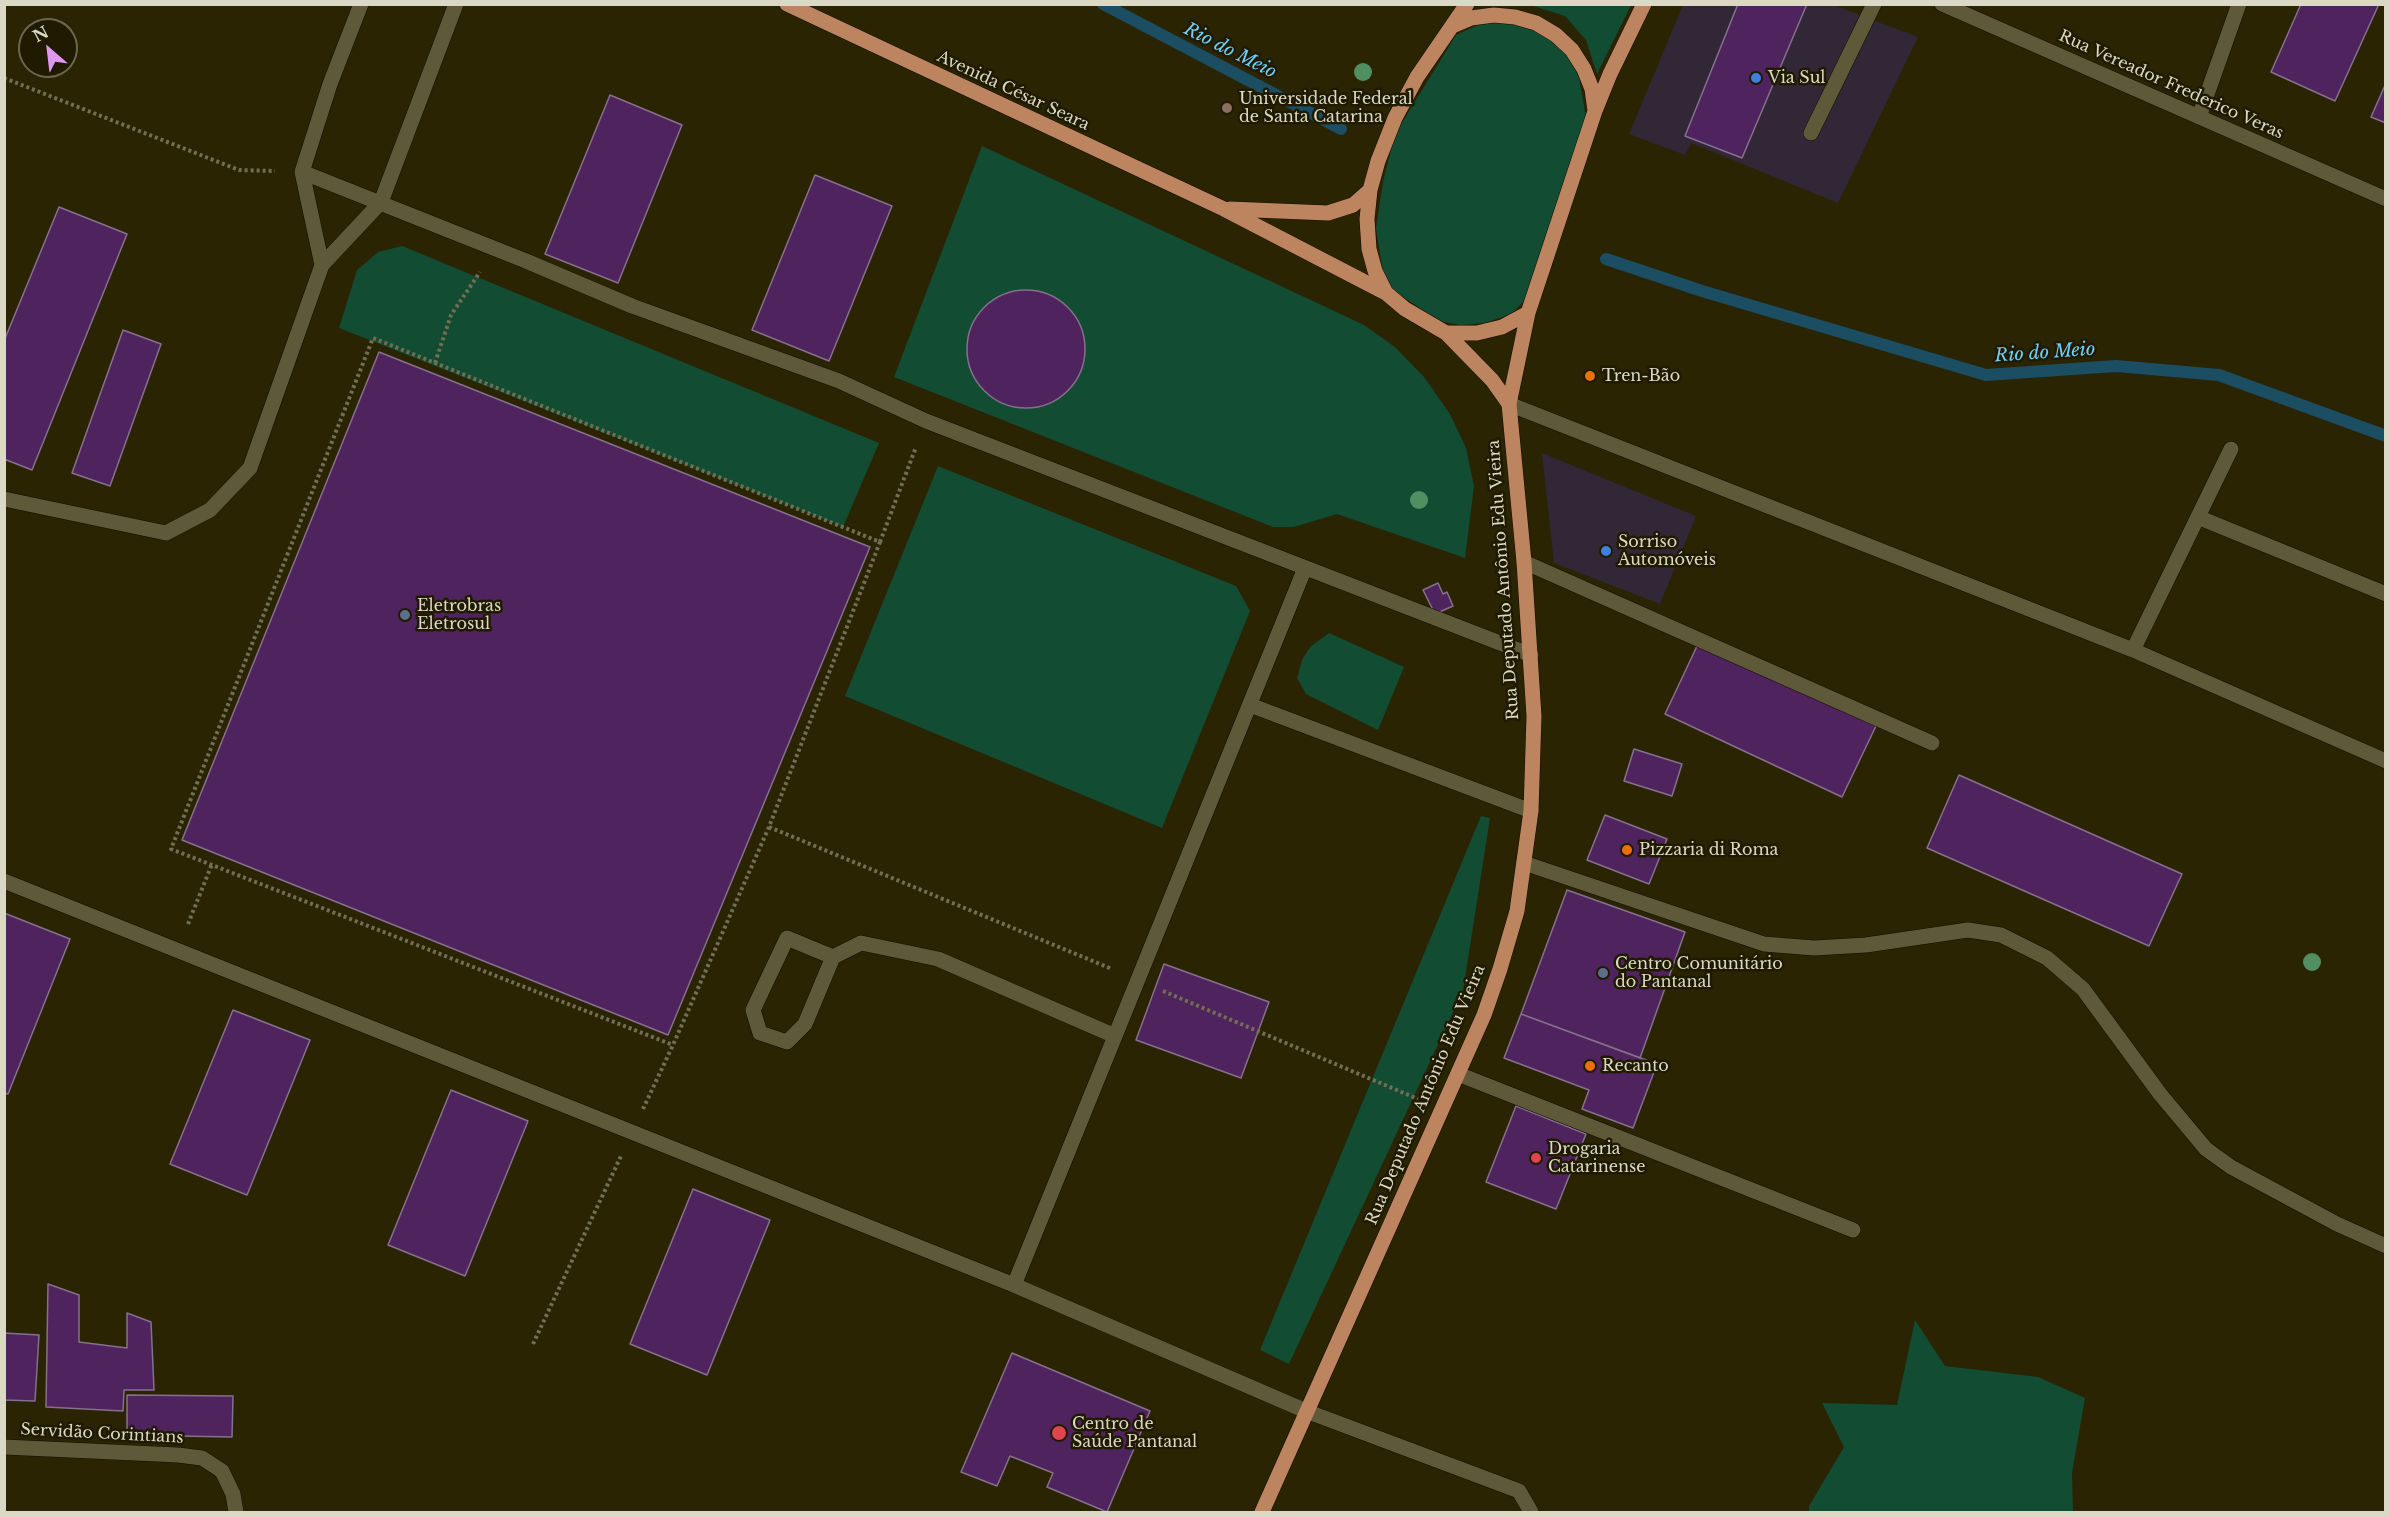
<!DOCTYPE html>
<meta charset="utf-8">
<style>
body{margin:0}
#map{position:relative;width:2390px;height:1517px;overflow:hidden;background:#2a2403;font-family:"Libre Baskerville",serif}
canvas{display:block}
.frame{position:absolute;inset:0;border:6px solid #dbd9c6;pointer-events:none}
.north{position:absolute;left:18px;top:18px;width:60px;height:60px;box-sizing:border-box;background:#201b00;border:2px solid #6b674f;border-radius:50%;rotate:332deg;font-size:16px;font-weight:700;line-height:24px;text-align:center;color:#dbd9c6}
.north::after{content:'';display:block;margin:auto;width:21px;height:27px;background:#de98f2;clip-path:polygon(50% 0,100% 100%,50% 72%,0 100%)}
</style>
<div id="map">
<canvas width="2390" height="1517"></canvas>
<div class="frame"></div>
<div class="north">N</div>
</div>
<script>
const ctx = document.querySelector('canvas').getContext('2d');
ctx.lineJoin = 'round';
function paint(path, color) {
  ctx.fillStyle = color;
  ctx.fill(path, 'evenodd');
}
function poly(rows) {
  const path = new Path2D();
  for (const r of rows) {
    if (r.length === 3) {
      path.moveTo(r[0] + r[2], r[1]);
      path.arc(r[0], r[1], r[2], 0, 2 * Math.PI);
      continue;
    }
    path.moveTo(r[0], r[1]);
    for (let i = 2; i < r.length; i += 2) path.lineTo(r[i], r[i + 1]);
  }
  return path;
}
function strokePath(path, color, width, dash) {
  ctx.strokeStyle = color;
  ctx.lineWidth = width;
  ctx.lineCap = dash ? 'butt' : 'round';
  ctx.setLineDash(dash || []);
  ctx.stroke(path);
}
function drawText(font, color, halo, rows, align = 'center') {
  ctx.font = font + ' "Libre Baskerville",serif';
  ctx.lineWidth = 5;
  ctx.setLineDash([]);
  ctx.textBaseline = 'middle';
  ctx.strokeStyle = halo;
  ctx.fillStyle = color;
  for (const [text, x, y, turn = 0] of rows) {
    ctx.save();
    ctx.translate(x, y);
    ctx.rotate((+turn || 0) * Math.PI / 180);
    ctx.textAlign = isNaN(turn) ? turn : align;
    if (halo) ctx.strokeText(text, 0, 0);
    ctx.fillText(text, 0, 0);
    ctx.restore();
  }
}
paint(poly([
 [1683,5,1833,5,1918,37,1838,203,1691,143,1685,155,1629,134],
 [1542,453,1696,516,1660,604,1554,563]
]), '#312736');
paint(poly([
 [1530,5,1631,5,1597,74,1586,40,1565,16],
 [1508,22,1530,27,1550,39,1568,54,1579,78,1587,123,1543,243,1525,300,1511,314,1485,323,1461,325,1439,321,1393,290,1383,273,1376,228,1383,182,1395,134,1456,35,1482,23],
 [982,146,1364,325,1395,347,1424,377,1450,414,1466,448,1474,486,1465,558,1337,514,1294,527,1273,527,894,377],
 [402,246,879,443,843,527,339,328,357,270,378,252],
 [938,466,1236,586,1250,611,1162,828,845,696],
 [1329,633,1404,667,1378,730,1306,694,1297,678,1302,660,1310,647],
 [1481,816,1490,818,1463,991,1289,1364,1260,1350],
 [1915,1320,1945,1366,2038,1377,2085,1398,2072,1473,2073,1512,1809,1512,1809,1506,1844,1447,1822,1403,1897,1405]
]), '#124c33');
strokePath(poly([
 [1103,4,1341,129],
 [1606,259,1702,291,1986,375,2116,366,2219,375,2386,436]
]), '#1b4d63', 12);
const building = poly([
 [1738,4,1807,4,1742,158,1685,136,1738,4],
 [2301,4,2379,4,2335,101,2271,72,2301,4],
 [2386,83,2386,123,2371,117,2386,83],
 [610,95,682,125,618,283,545,254,610,95],
 [815,175,892,206,829,361,752,330,815,175],
 [59,207,127,234,32,470,4,459,4,341,59,207],
 [1026,349,59],
 [123,330,161,344,110,486,72,473,123,330],
 [379,352,870,547,668,1035,182,840,379,352],
 [1438,583,1443,594,1447,592,1453,606,1435,614,1423,590,1438,583],
 [1698,644,1876,726,1842,797,1665,714,1698,644],
 [1634,749,1682,764,1672,796,1624,781,1634,749],
 [1959,775,2182,874,2149,946,1927,848,1959,775],
 [1605,815,1667,839,1649,884,1587,860,1605,815],
 [1567,890,1685,932,1640,1058,1521,1014,1567,890],
 [4,913,70,939,8,1094,4,1093,4,913],
 [1164,964,1269,1002,1241,1078,1136,1040,1164,964],
 [233,1010,310,1040,247,1195,170,1164,233,1010],
 [1521,1014,1657,1064,1633,1128,1582,1109,1589,1090,1504,1058,1521,1014],
 [451,1090,528,1121,465,1276,388,1245,451,1090],
 [1516,1106,1586,1134,1556,1209,1486,1182,1516,1106],
 [693,1189,770,1220,707,1375,630,1344,693,1189],
 [48,1284,79,1295,79,1342,127,1348,127,1313,151,1322,154,1390,124,1390,123,1411,46,1407,48,1284],
 [4,1333,39,1335,35,1401,4,1400,4,1333],
 [1012,1353,1150,1411,1107,1512,1047,1487,1053,1473,1010,1456,997,1486,961,1472,1012,1353],
 [127,1395,233,1396,232,1437,127,1435,127,1395]
]);
paint(building, '#4f235d');
strokePath(building, '#85718d', 1.5);
const lane = poly([
 [361,4,330,84,302,172,526,261,632,306,839,381,926,421,1531,655],
 [1811,133,1874,4],
 [302,172,322,265],
 [4,499,166,533,210,510,250,468,322,265,381,202,456,4],
 [1524,562,1932,743],
 [1250,705,1531,811],
 [4,881,1014,1285,1305,568],
 [833,957,787,938,753,1010,760,1033,787,1042,805,1024,833,957,861,943,938,959,1115,1036],
 [1014,1285,1306,1411,1519,1491,1531,1512],
 [4,1447,178,1455,202,1458,222,1471,233,1494,236,1512]
]);
const street = poly([
 [1942,4,2386,199],
 [2199,117,2239,4],
 [1509,404,2133,650,2386,761],
 [2200,518,2386,594],
 [2133,650,2231,449],
 [1524,863,1764,944,1814,948,1866,945,1968,930,2001,935,2047,958,2083,989,2160,1094,2206,1149,2231,1167,2337,1224,2386,1246],
 [1458,1074,1853,1230]
]);
const primary = poly([
 [787,4,1224,209,1386,293,1405,309,1446,333,1492,380,1509,404],
 [1452,26,1471,18,1494,15,1515,17,1536,23,1556,35,1572,50,1584,69,1592,89,1595,111],
 [1230,209,1328,213,1353,205,1370,190],
 [1386,293,1375,271,1369,249,1367,219,1370,190,1378,161,1395,118,1417,77,1467,4],
 [1446,333,1477,333,1502,327,1528,313],
 [1262,1512,1484,1015,1500,969,1517,911,1531,811,1534,716,1524,562,1509,404,1528,313,1595,111,1610,74,1644,4]
]);
strokePath(lane, '#120d00', 16);
strokePath(street, '#120d00', 16);
strokePath(primary, '#120d00', 16);
strokePath(poly([
 [4,78,239,170,275,171],
 [435,363,451,315,480,272],
 [880,542,916,447],
 [769,827,1112,969],
 [188,924,212,864],
 [1163,991,1418,1099],
 [643,1109,673,1045,769,827,880,542,373,338,171,849,673,1045],
 [533,1344,621,1156]
]), '#726e53', 4, [3, 3]);
strokePath(lane, '#5e5938', 15);
strokePath(street, '#5e5938', 15);
strokePath(primary, '#bc845f', 15);
ctx.fillStyle = '#508f60';
for (const [x, y] of [
 [1363,72],
 [1419,500],
 [2312,962]
]) {
  ctx.beginPath();
  ctx.arc(x, y, 9, 0, 2 * Math.PI);
  ctx.fill();
}
for (const [x, y, r, color] of [
 [1756,78,6,"#3f7fe0"],
 [1227,108,6,"#8d6e63"],
 [1590,376,6,"#e8710a"],
 [1606,551,6,"#3f7fe0"],
 [405,615,6,"#5c6f8a"],
 [1627,850,6,"#e8710a"],
 [1603,973,6,"#5c6f8a"],
 [1590,1066,6,"#e8710a"],
 [1536,1158,6,"#e0444e"],
 [1059,1433,8,"#e0444e"]
]) {
  const dot = new Path2D();
  dot.arc(x, y, r, 0, 2 * Math.PI);
  ctx.fillStyle = color;
  ctx.fill(dot);
  strokePath(dot, '#201b00', 2);
}
drawText('16px', '#dbd9c6', '#201b00', [
 ["Via Sul",1768,78],
 ["Universidade Federal",1239,99],
 ["de Santa Catarina",1239,117],
 ["Tren-Bão",1602,376],
 ["Sorriso",1618,542],
 ["Automóveis",1618,560],
 ["Eletrobras",417,606],
 ["Eletrosul",417,624],
 ["Pizzaria di Roma",1639,850],
 ["Centro Comunitário",1615,964],
 ["do Pantanal",1615,982],
 ["Recanto",1602,1066],
 ["Drogaria",1548,1149],
 ["Catarinense",1548,1167],
 ["Centro de",1072,1424],
 ["Saúde Pantanal",1072,1442]
], 'left');
drawText('16px', '#dbd9c6', '#201b00', [
 ["Rua Vereador Frederico Veras",2171,85,24],
 ["Avenida César Seara",1013,91,25],
 ["Rua Deputado Antônio Edu Vieira",1504,580,-94],
 ["Rua Deputado Antônio Edu Vieira",1426,1095,-67],
 ["Servidão Corintians",102,1434,3]
]);
drawText('italic 18px', '#70d0fc', '#201b00', [
 ["Rio do Meio",1230,51,27],
 ["Rio do Meio",2045,353,-4]
]);
</script>
